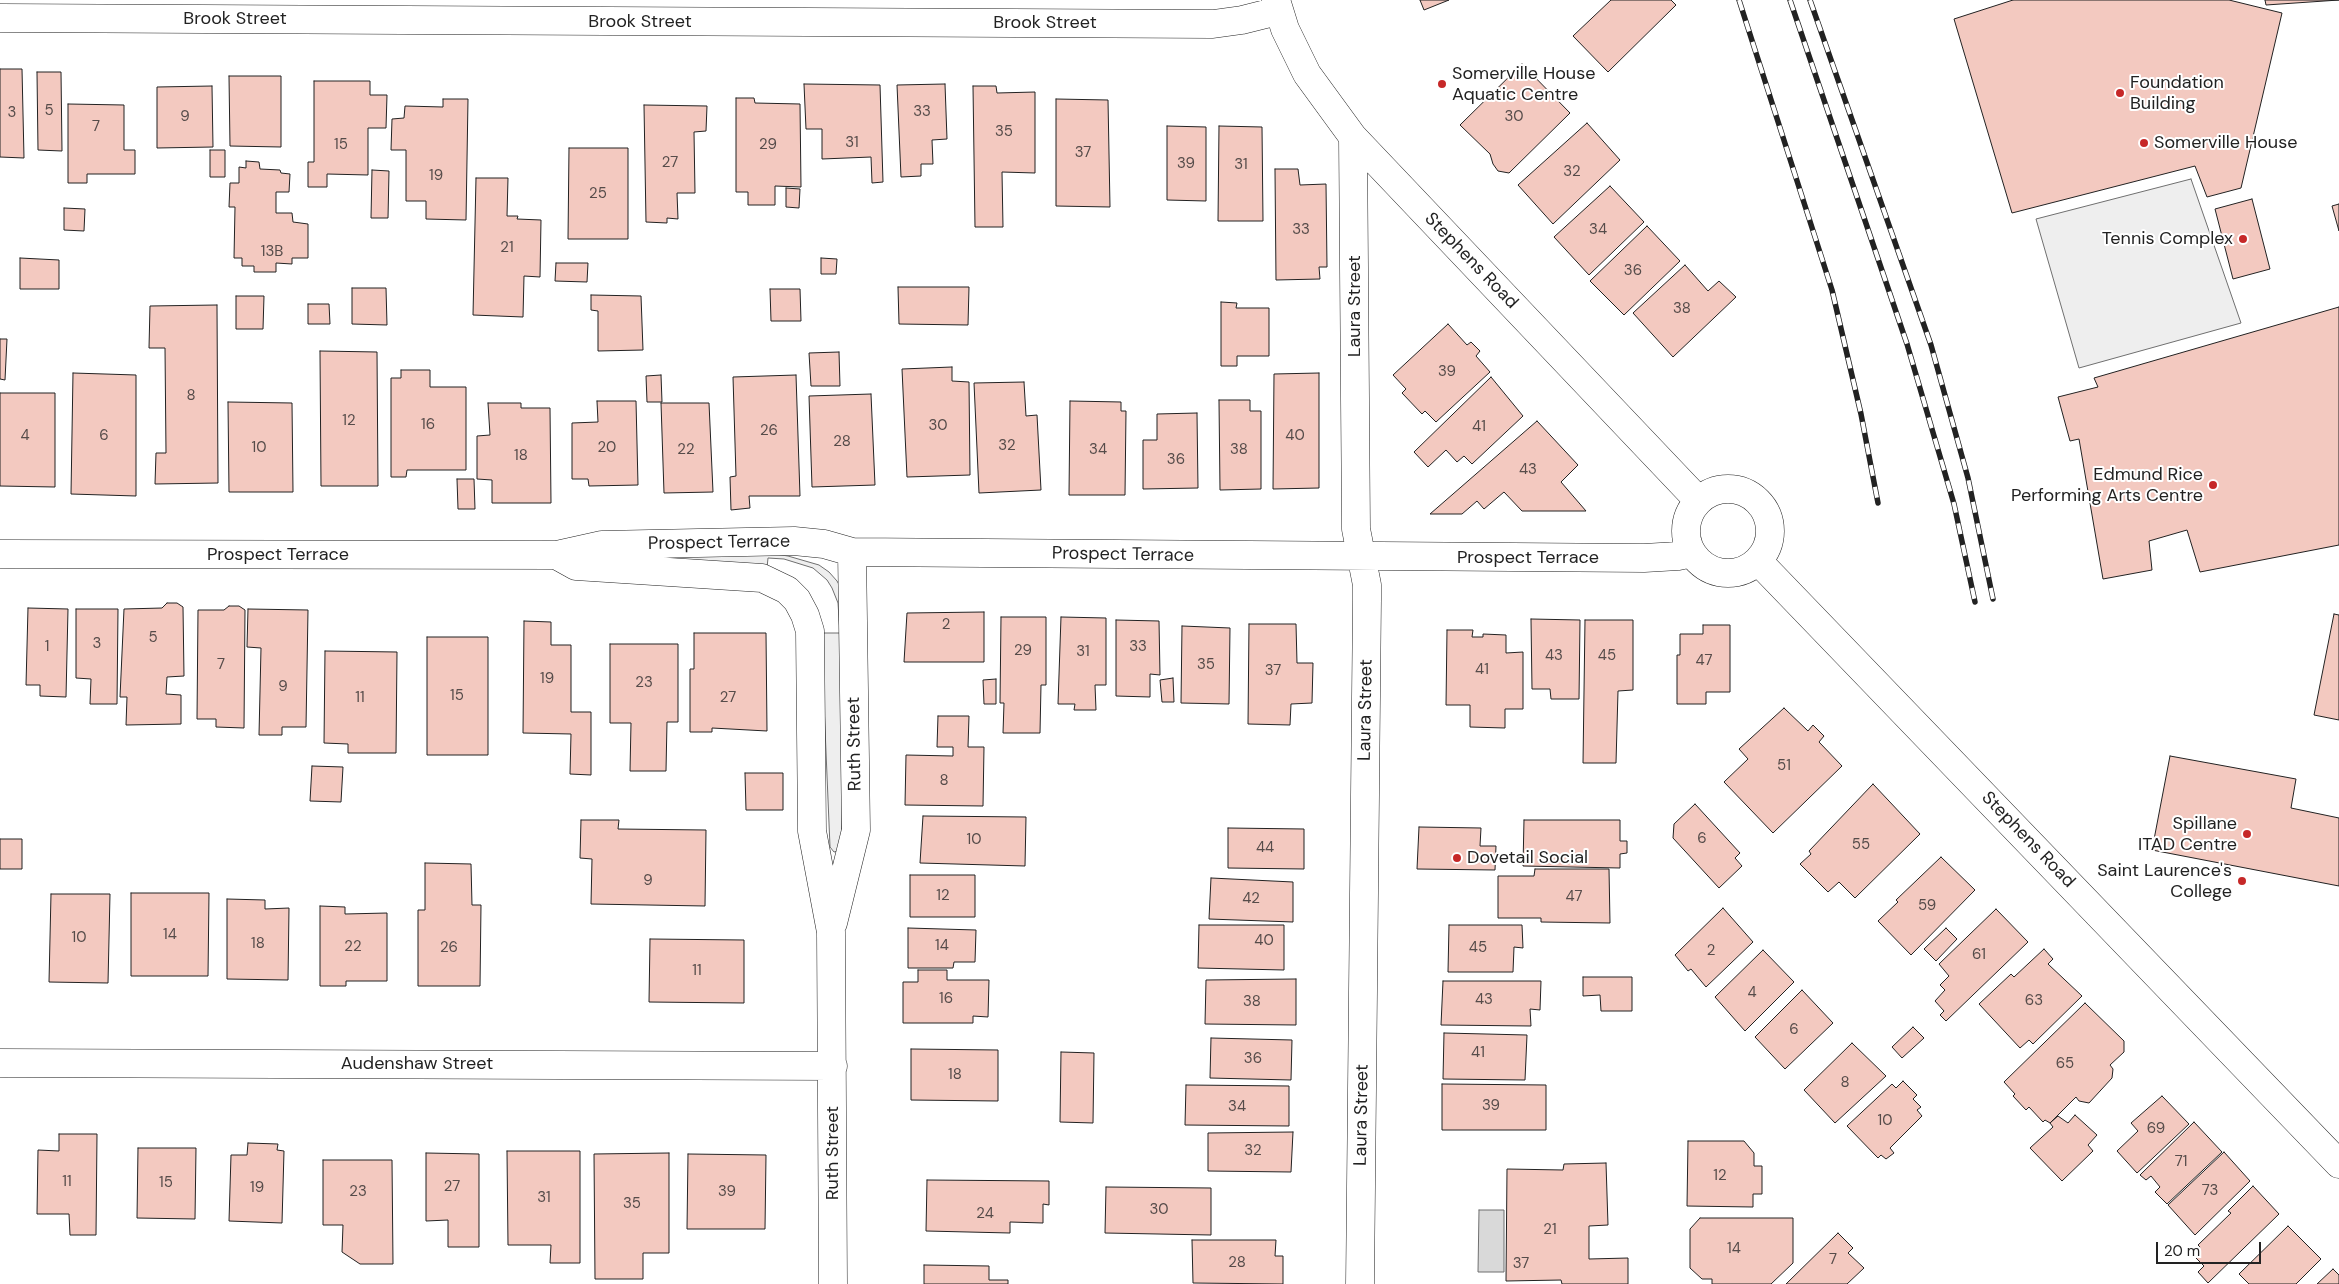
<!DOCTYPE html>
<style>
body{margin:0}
#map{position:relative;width:2339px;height:1284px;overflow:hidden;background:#fff;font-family:"DM Sans",sans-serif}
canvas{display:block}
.scale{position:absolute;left:2156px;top:1242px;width:105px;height:22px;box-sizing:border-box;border:2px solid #222;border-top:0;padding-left:6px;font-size:15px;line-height:18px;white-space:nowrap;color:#222;-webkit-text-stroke:4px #fff;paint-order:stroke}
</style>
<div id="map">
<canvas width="2339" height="1284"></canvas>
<div class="scale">20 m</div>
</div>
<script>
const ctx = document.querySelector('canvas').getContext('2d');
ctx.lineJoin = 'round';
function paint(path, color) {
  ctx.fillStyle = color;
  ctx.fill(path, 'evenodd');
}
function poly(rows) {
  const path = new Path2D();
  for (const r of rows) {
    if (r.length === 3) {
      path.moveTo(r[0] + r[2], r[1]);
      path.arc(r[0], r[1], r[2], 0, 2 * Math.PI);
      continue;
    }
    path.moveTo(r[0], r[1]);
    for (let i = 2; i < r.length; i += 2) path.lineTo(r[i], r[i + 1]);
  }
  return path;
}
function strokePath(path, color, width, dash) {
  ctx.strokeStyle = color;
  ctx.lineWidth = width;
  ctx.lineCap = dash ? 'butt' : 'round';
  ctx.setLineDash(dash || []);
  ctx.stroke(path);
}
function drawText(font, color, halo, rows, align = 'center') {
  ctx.font = font + ' "DM Sans",sans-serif';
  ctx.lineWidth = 4;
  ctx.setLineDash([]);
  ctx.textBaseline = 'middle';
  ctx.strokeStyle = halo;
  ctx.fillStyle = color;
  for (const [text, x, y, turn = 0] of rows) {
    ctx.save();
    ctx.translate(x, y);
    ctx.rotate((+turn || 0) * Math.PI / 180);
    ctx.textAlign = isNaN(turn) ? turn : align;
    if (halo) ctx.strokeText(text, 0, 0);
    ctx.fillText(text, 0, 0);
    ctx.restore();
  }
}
const green = poly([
 [2191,179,2241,323,2079,368,2036,219,2191,179],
 [672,553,768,553,788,556,819,565,829,572,837,581,843,592,843,790,841,848,838,851,834,852,830,847,821,633,840,633,838,603,832,588,827,580,813,568,784,559,768,558,767,568,668,559,672,553]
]);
paint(green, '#eee');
strokePath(green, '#6f6f6f', 1);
const water = poly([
 [1479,1210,1504,1210,1504,1272,1478,1272,1479,1210]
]);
paint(water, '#d9d9d9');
strokePath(water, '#6f6f6f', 1);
const building = poly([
 [1420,0,1449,0,1424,10,1420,0],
 [1611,0,1671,0,1676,5,1608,72,1573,36,1611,0],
 [2013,0,2229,0,2282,13,2241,188,2207,197,2195,166,2012,213,1954,19,2013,0],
 [2265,0,2339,0,2266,5,2265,0],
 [1522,64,1570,113,1509,173,1498,171,1493,164,1490,154,1460,125,1522,64],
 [0,69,22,69,24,158,0,157,0,69],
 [37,72,61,72,62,151,38,150,37,72],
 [229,76,281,76,281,147,230,146,229,76],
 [314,81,370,81,370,95,387,95,386,128,368,128,368,175,327,174,327,187,308,187,308,162,314,162,314,81],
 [804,84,880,85,883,182,872,183,871,157,822,159,822,129,806,129,804,84],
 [945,84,947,139,932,140,933,164,921,164,921,176,901,177,897,85,945,84],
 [212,86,213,147,157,148,157,87,212,86],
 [973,86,996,86,997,93,1035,92,1035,173,1002,172,1003,227,975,227,973,86],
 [736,98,754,98,755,103,800,104,801,187,775,186,775,205,748,205,748,192,736,192,736,98],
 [443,99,468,99,466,220,426,219,426,201,406,201,406,150,391,150,392,119,404,118,405,106,443,107,443,99],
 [1056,99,1108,100,1110,207,1056,206,1056,99],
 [68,104,124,105,124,150,135,150,135,174,87,174,87,183,68,183,68,104],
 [644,105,707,106,706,131,694,132,695,193,677,193,678,219,667,218,667,223,646,222,644,105],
 [1587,123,1620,160,1553,224,1518,185,1587,123],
 [1167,126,1206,127,1206,201,1167,200,1167,126],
 [1219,126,1262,127,1263,221,1218,221,1219,126],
 [569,148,628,148,628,239,568,239,569,148],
 [210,150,225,150,225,177,210,177,210,150],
 [246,161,259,162,260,169,280,170,281,173,290,174,289,192,276,192,276,213,292,213,293,222,308,224,308,258,292,258,292,264,276,263,276,272,254,272,254,266,242,266,242,258,234,258,235,207,229,207,230,183,239,183,239,167,246,168,246,161],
 [1275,169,1298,169,1300,185,1326,184,1327,267,1319,267,1320,279,1276,280,1275,169],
 [372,170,389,171,388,218,371,218,372,170],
 [476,178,508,178,507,216,518,216,517,219,541,220,540,277,524,276,523,317,473,315,476,178],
 [1610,186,1644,222,1589,275,1554,237,1610,186],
 [786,188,800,189,799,208,786,207,786,188],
 [2252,199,2270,269,2233,279,2215,209,2252,199],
 [2339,204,2339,231,2332,206,2339,204],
 [64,208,85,209,84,231,64,230,64,208],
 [1647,226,1680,261,1624,315,1590,281,1647,226],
 [20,258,59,260,59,289,20,289,20,258],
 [821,258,837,259,836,274,821,274,821,258],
 [556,263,588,263,587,282,555,281,556,263],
 [1685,265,1708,291,1719,281,1736,297,1673,357,1633,313,1685,265],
 [898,287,969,287,968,325,899,324,898,287],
 [352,288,386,288,387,325,352,324,352,288],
 [770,289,800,289,801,321,771,321,770,289],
 [591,295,641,296,643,350,598,351,598,311,591,310,591,295],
 [236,296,264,296,263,329,236,329,236,296],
 [1221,302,1237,303,1236,308,1269,308,1269,356,1237,356,1237,366,1221,366,1221,302],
 [308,304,329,304,330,324,308,324,308,304],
 [217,305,218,483,155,484,156,453,166,453,165,348,149,348,150,306,217,305],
 [2339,307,2339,545,2200,572,2187,530,2149,541,2152,570,2103,579,2079,439,2070,441,2058,397,2098,387,2094,378,2339,307],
 [1448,324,1467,345,1471,342,1480,351,1476,356,1490,372,1436,422,1425,411,1422,414,1402,393,1406,389,1393,375,1448,324],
 [0,339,7,339,5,380,0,379,0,339],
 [320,351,377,352,378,486,321,486,320,351],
 [839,352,840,386,811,386,809,353,839,352],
 [952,367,952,381,969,382,970,475,907,477,902,369,952,367],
 [401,370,430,370,430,387,466,387,466,470,407,470,406,477,391,477,391,378,401,378,401,370],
 [73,373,136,375,136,496,71,494,73,373],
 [1319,373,1319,488,1273,489,1274,374,1319,373],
 [661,375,662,402,647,402,646,376,661,375],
 [796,375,800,496,749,496,750,508,731,510,730,477,736,476,733,377,796,375],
 [1491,377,1523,416,1472,464,1464,456,1457,462,1446,450,1428,467,1414,452,1491,377],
 [1024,382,1026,416,1037,415,1041,490,979,493,974,383,1024,382],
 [0,393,55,393,55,487,0,486,0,393],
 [871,394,875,485,812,487,809,396,871,394],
 [1219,400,1250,400,1250,411,1261,411,1261,489,1220,490,1219,400],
 [597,401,636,401,638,485,589,486,588,479,572,479,572,423,598,422,597,401],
 [1070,401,1121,402,1121,411,1126,411,1125,495,1069,495,1070,401],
 [228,402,292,403,293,492,229,492,228,402],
 [488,403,521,403,521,408,550,408,551,503,492,503,492,480,477,479,477,436,490,435,488,403],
 [661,403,709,403,713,492,664,493,661,403],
 [1197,413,1198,488,1143,489,1143,440,1157,440,1157,414,1197,413],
 [1537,421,1578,465,1561,482,1586,511,1522,511,1504,492,1484,509,1477,501,1462,514,1430,514,1537,421],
 [457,479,474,479,475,509,458,509,457,479],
 [167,603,177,603,183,607,184,676,167,677,166,694,181,695,181,724,126,725,127,697,120,697,124,609,162,608,167,603],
 [229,606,239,606,245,610,244,728,216,727,216,719,197,719,198,610,224,610,229,606],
 [28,608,68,609,66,697,40,696,40,685,26,685,28,608],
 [76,609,118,609,117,704,90,704,91,679,76,678,76,609],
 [248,609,308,610,306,727,282,727,282,735,259,735,261,648,247,647,248,609],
 [984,612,984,662,904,662,907,613,984,612],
 [2334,614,2339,615,2339,720,2314,715,2334,614],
 [1001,617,1046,617,1046,685,1041,685,1040,733,1003,733,1004,703,1000,703,1001,617],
 [1061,617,1106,618,1106,685,1095,685,1096,710,1074,710,1075,704,1058,704,1061,617],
 [1531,619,1580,620,1579,699,1551,699,1550,689,1532,689,1531,619],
 [1116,620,1159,621,1160,675,1150,674,1150,697,1116,696,1116,620],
 [1585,620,1633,620,1633,690,1618,691,1616,763,1583,763,1585,620],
 [524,621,551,622,551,645,571,645,571,712,591,712,591,775,570,774,571,734,523,733,524,621],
 [1249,624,1296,624,1297,663,1313,663,1312,703,1291,704,1290,725,1248,724,1249,624],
 [1703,625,1730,625,1730,692,1706,692,1706,704,1677,704,1677,655,1680,655,1680,634,1703,634,1703,625],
 [1182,626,1230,628,1229,704,1181,703,1182,626],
 [1447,630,1473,630,1472,637,1483,637,1483,634,1506,635,1506,653,1523,652,1523,709,1505,709,1505,728,1470,727,1470,705,1446,705,1447,630],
 [694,633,766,633,767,731,712,728,712,732,690,732,690,669,694,669,694,633],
 [427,637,488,637,488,755,427,755,427,637],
 [610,644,678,644,678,722,667,722,666,771,630,771,631,723,610,723,610,644],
 [325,651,397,652,396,753,348,753,348,744,324,743,325,651],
 [1173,678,1174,702,1162,702,1160,680,1173,678],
 [996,679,996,704,984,704,983,680,996,679],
 [1784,708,1808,731,1813,725,1824,736,1819,742,1842,766,1773,833,1724,782,1748,759,1739,749,1784,708],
 [938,716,969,716,968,747,984,747,983,806,905,805,906,755,953,756,953,747,937,747,938,716],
 [2170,756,2296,779,2291,808,2339,818,2339,886,2152,850,2170,756],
 [312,766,343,767,341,802,310,801,312,766],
 [745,773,783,773,783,810,746,810,745,773],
 [1873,784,1920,834,1855,898,1839,882,1828,892,1800,864,1811,854,1809,851,1873,784],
 [1695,804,1740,853,1735,858,1742,866,1719,888,1673,838,1674,824,1695,804],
 [923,816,1026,817,1025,866,920,863,923,816],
 [581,820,619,820,618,829,706,830,705,906,591,904,592,859,580,858,581,820],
 [1524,820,1620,820,1620,841,1627,841,1627,853,1620,854,1620,868,1523,866,1524,820],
 [1419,827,1481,828,1480,846,1496,846,1495,870,1417,869,1419,827],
 [1228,828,1304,829,1304,869,1228,868,1228,828],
 [0,839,22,839,22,869,0,869,0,839],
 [1941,857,1975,890,1911,955,1878,921,1898,902,1896,900,1941,857],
 [425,863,471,864,472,905,481,905,480,986,418,986,418,910,425,910,425,863],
 [1535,869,1609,869,1610,923,1541,922,1541,918,1498,918,1498,876,1534,876,1535,869],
 [910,875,975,875,975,917,910,917,910,875],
 [1211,878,1293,882,1293,922,1209,919,1211,878],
 [131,893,209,893,208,976,131,976,131,893],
 [51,894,110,894,108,983,49,982,51,894],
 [227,899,265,900,265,909,289,908,288,980,227,979,227,899],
 [320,906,345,907,345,914,387,913,387,981,346,981,346,986,320,986,320,906],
 [1723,908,1753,942,1706,987,1691,969,1688,971,1675,955,1723,908],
 [1996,909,2028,942,1946,1021,1940,1015,1944,1011,1935,1001,1945,990,1940,985,1949,976,1939,964,1996,909],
 [1199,925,1284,925,1284,970,1198,968,1199,925],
 [1449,925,1522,925,1523,948,1514,947,1513,972,1448,972,1449,925],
 [908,928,976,930,975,962,954,962,953,968,908,968,908,928],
 [1946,928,1957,939,1936,961,1924,949,1946,928],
 [650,939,744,940,744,1003,649,1002,650,939],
 [2044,949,2053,959,2048,964,2082,996,2033,1044,2029,1040,2020,1048,1979,1004,2011,974,2014,977,2044,949],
 [1763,950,1794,982,1745,1031,1715,997,1763,950],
 [918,970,947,970,947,980,989,980,988,1017,973,1016,973,1023,903,1023,903,982,918,982,918,970],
 [1583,977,1632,977,1632,1011,1601,1011,1600,995,1583,996,1583,977],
 [1296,979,1296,1025,1205,1024,1206,980,1296,979],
 [1443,981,1541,981,1540,1010,1530,1009,1531,1026,1441,1025,1443,981],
 [1802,990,1833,1023,1785,1069,1755,1037,1802,990],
 [2085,1003,2124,1041,2124,1052,2110,1065,2113,1069,2112,1078,2089,1103,2079,1101,2076,1097,2050,1123,2045,1120,2043,1122,2029,1107,2026,1110,2013,1096,2015,1094,2004,1082,2085,1003],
 [1913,1027,1924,1038,1902,1058,1892,1047,1913,1027],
 [1444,1033,1527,1035,1525,1080,1443,1079,1444,1033],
 [1211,1038,1292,1040,1291,1080,1210,1078,1211,1038],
 [1852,1043,1886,1076,1835,1123,1804,1090,1852,1043],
 [911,1049,998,1050,998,1101,911,1100,911,1049],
 [1061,1052,1094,1053,1093,1123,1060,1122,1061,1052],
 [1903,1081,1917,1095,1913,1099,1921,1107,1917,1110,1922,1116,1890,1148,1894,1153,1886,1159,1881,1155,1878,1158,1847,1126,1892,1084,1896,1088,1903,1081],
 [1442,1084,1546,1085,1546,1130,1442,1130,1442,1084],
 [1186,1085,1289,1086,1289,1126,1185,1125,1186,1085],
 [2162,1096,2189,1124,2137,1173,2117,1151,2138,1131,2131,1123,2162,1096],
 [2075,1115,2097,1135,2088,1145,2093,1151,2062,1181,2030,1148,2053,1127,2050,1123,2058,1116,2068,1123,2075,1115],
 [2194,1122,2222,1152,2167,1204,2155,1192,2160,1187,2151,1176,2146,1180,2140,1175,2194,1122],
 [1293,1132,1291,1172,1208,1171,1208,1133,1293,1132],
 [59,1134,97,1134,96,1235,70,1235,69,1214,37,1214,38,1150,59,1151,59,1134],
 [1688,1141,1744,1141,1754,1153,1754,1166,1762,1166,1762,1194,1753,1194,1753,1207,1687,1206,1688,1141],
 [248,1143,278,1144,277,1150,284,1151,282,1223,229,1221,231,1155,247,1155,248,1143],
 [138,1148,196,1148,195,1219,137,1218,138,1148],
 [507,1151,580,1151,580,1263,550,1263,551,1245,508,1245,507,1151],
 [2224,1152,2250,1181,2195,1235,2168,1205,2224,1152],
 [426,1153,479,1154,479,1247,448,1247,448,1220,426,1221,426,1153],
 [669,1153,669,1253,643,1253,643,1279,595,1279,594,1154,669,1153],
 [688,1154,766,1155,765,1229,687,1229,688,1154],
 [323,1160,392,1160,393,1264,360,1264,342,1252,343,1225,323,1225,323,1160],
 [1606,1163,1608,1225,1589,1226,1589,1259,1628,1258,1628,1284,1562,1284,1561,1280,1506,1281,1507,1169,1563,1170,1564,1164,1606,1163],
 [927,1180,1049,1181,1049,1205,1043,1204,1043,1223,1010,1222,1010,1233,926,1231,927,1180],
 [2253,1186,2279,1214,2208,1283,2198,1272,2204,1266,2193,1255,2200,1247,2198,1245,2231,1213,2228,1211,2253,1186],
 [1106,1187,1211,1188,1211,1235,1105,1233,1106,1187],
 [1700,1218,1793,1218,1793,1263,1771,1284,1712,1284,1712,1279,1702,1279,1690,1268,1690,1229,1700,1218],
 [2288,1226,2321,1259,2296,1284,2249,1284,2239,1274,2288,1226],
 [1838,1233,1853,1248,1848,1253,1864,1268,1847,1284,1786,1284,1838,1233],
 [1192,1240,1276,1240,1275,1256,1283,1256,1283,1284,1193,1283,1192,1240],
 [924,1265,989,1266,989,1280,1008,1280,1008,1284,924,1284,924,1265],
 [2333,1269,2339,1275,2339,1284,2317,1284,2333,1269]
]);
paint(building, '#f3c9c0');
strokePath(building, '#222', 1);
const minor = poly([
 [1276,0,1285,29,1307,74,1353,137,1698,500],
 [0,18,1213,24,1242,20,1278,11],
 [1353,137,1356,529,1367,585,1367,599,1360,1284],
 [1728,531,42],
 [0,554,557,555,602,545,794,541,824,544,852,552,1644,558,1678,556,1692,553],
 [558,556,576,566,762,578,787,590,797,600,805,615,810,631,812,831,831,932,833,1284],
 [1758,561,2339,1164],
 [833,923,856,830,852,552],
 [0,1063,833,1066]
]);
strokePath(minor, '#222', 29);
strokePath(minor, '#fff', 28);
const rail = poly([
 [1739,0,1832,290,1861,414,1878,503],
 [1790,0,1907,344,1954,504,1975,602],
 [1810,0,1931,345,1968,478,1993,599]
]);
strokePath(rail, '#222', 5.5);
strokePath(rail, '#fff', 4, [11]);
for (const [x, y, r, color] of [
 [1442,84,5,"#c62828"],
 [2120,93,5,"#c62828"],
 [2144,143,5,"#c62828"],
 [2243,239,5,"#c62828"],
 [2213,485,5,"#c62828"],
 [2247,834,5,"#c62828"],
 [1457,858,5,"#c62828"],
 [2242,881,5,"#c62828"]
]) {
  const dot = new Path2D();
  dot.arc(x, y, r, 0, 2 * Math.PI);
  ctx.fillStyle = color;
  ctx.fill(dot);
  strokePath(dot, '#fff', 2);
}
drawText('15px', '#564c4a', null, [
 ["5",49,111],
 ["33",922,112],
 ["3",12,113],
 ["9",185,117],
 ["30",1514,117],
 ["7",96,127],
 ["35",1004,132],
 ["31",852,143],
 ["15",341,145],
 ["29",768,145],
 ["37",1083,153],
 ["27",670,163],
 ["39",1186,164],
 ["31",1241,165],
 ["32",1572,172],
 ["19",436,176],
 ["25",598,194],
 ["33",1301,230],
 ["34",1598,230],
 ["21",507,248],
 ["13B",272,252],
 ["36",1633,271],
 ["38",1682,309],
 ["39",1447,372],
 ["8",191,396],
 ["12",349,421],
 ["16",428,425],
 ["30",938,426],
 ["41",1479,427],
 ["26",769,431],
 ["4",25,436],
 ["6",104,436],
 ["40",1295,436],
 ["28",842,442],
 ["32",1007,446],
 ["10",259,448],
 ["20",607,448],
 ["22",686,450],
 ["34",1098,450],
 ["38",1239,450],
 ["18",521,456],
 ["36",1176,460],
 ["43",1528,470],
 ["2",946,625],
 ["5",153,638],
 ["3",97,644],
 ["1",47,647],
 ["33",1138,647],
 ["29",1023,651],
 ["31",1083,652],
 ["43",1554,656],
 ["45",1607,656],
 ["47",1704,661],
 ["7",221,665],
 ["35",1206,665],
 ["41",1482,670],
 ["37",1273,671],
 ["19",547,679],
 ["23",644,683],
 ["9",283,687],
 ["15",457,696],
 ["11",360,698],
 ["27",728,698],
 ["51",1784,766],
 ["8",944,781],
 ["6",1702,839],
 ["10",974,840],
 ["55",1861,845],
 ["44",1265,848],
 ["9",648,881],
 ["12",943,896],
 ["47",1574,897],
 ["42",1251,899],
 ["59",1927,906],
 ["14",170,935],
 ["10",79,938],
 ["40",1264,941],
 ["18",258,944],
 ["14",942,946],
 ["22",353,947],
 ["26",449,948],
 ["45",1478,948],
 ["2",1711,951],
 ["61",1979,955],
 ["11",697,971],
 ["4",1752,993],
 ["16",946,999],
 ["43",1484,1000],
 ["63",2034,1001],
 ["38",1252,1002],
 ["6",1794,1030],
 ["41",1478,1053],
 ["36",1253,1059],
 ["65",2065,1064],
 ["18",955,1075],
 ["8",1845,1083],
 ["39",1491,1106],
 ["34",1237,1107],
 ["10",1885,1121],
 ["69",2156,1129],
 ["32",1253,1151],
 ["71",2181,1162],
 ["12",1720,1176],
 ["11",67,1182],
 ["15",166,1183],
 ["27",452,1187],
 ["19",257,1188],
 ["73",2210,1191],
 ["23",358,1192],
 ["39",727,1192],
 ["31",544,1198],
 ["35",632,1204],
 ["30",1159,1210],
 ["24",985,1214],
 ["21",1550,1230],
 ["14",1734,1249],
 ["7",1833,1260],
 ["28",1237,1263],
 ["37",1521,1264]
]);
drawText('18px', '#222', '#fff', [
 ["Brook Street",235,19],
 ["Brook Street",640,22],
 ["Brook Street",1045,23],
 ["Stephens Road",1471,261,46],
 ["Laura Street",1355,306,-90],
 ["Prospect Terrace",719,543,-1],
 ["Prospect Terrace",278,555],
 ["Prospect Terrace",1123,555,1],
 ["Prospect Terrace",1528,558],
 ["Laura Street",1366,710,-89],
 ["Ruth Street",855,744,-91],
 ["Stephens Road",2028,840,46],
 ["Audenshaw Street",417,1064],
 ["Laura Street",1362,1115,-89],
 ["Ruth Street",833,1153,-90]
]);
drawText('18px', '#222', '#fff', [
 ["Somerville House",1452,74],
 ["Aquatic Centre",1452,95],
 ["Foundation",2130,83],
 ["Building",2130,104],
 ["Somerville House",2154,143],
 ["Tennis Complex",2233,239,"right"],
 ["Edmund Rice",2203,475,"right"],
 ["Performing Arts Centre",2203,496,"right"],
 ["Spillane",2237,824,"right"],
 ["ITAD Centre",2237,845,"right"],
 ["Dovetail Social",1467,858],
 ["Saint Laurence's",2232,871,"right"],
 ["College",2232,892,"right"]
], 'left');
</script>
